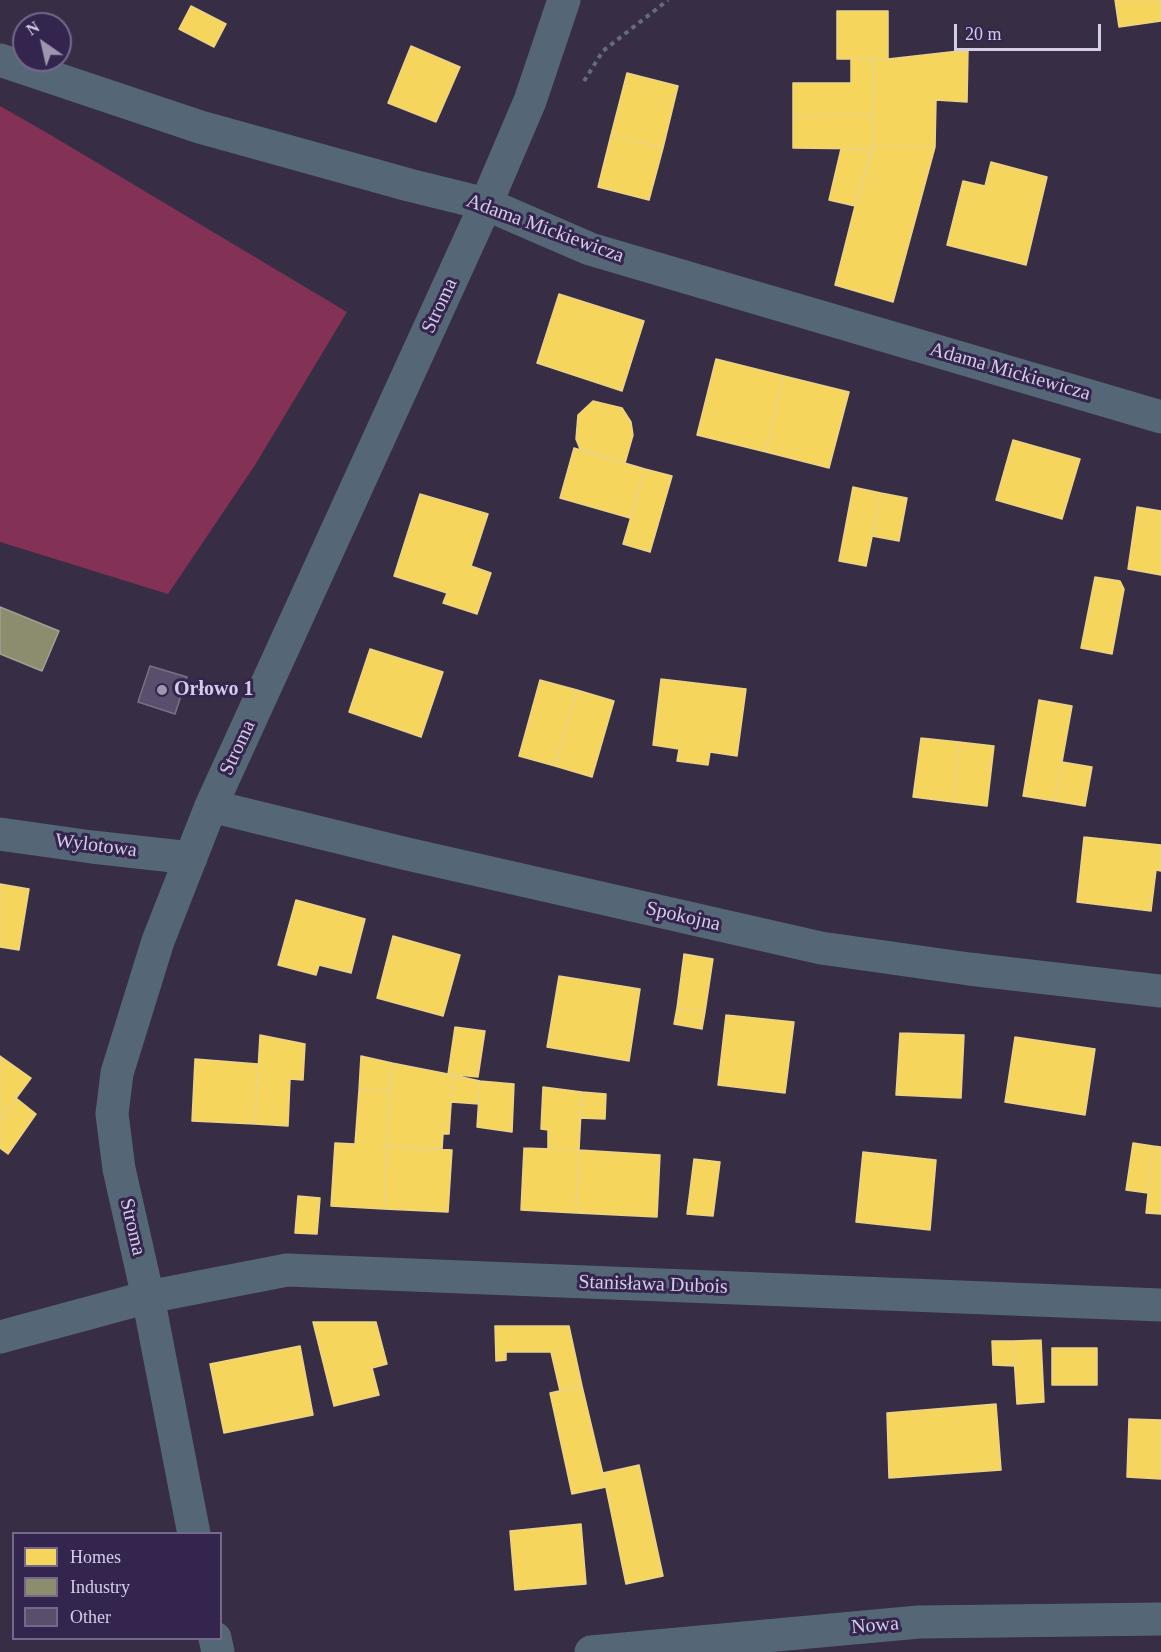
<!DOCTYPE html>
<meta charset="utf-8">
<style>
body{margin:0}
#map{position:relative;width:1161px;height:1652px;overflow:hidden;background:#372e45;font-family:"Times New Roman",serif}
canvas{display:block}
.legend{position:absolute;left:12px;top:1532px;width:210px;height:108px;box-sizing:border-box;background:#34254e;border:2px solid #74688b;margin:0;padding:8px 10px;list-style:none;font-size:18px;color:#d5cde7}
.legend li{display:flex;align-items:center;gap:12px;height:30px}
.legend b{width:30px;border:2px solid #74688b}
.north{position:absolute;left:12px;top:12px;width:60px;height:60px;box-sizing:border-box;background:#34254e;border:2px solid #74688b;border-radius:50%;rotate:326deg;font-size:16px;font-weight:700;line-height:24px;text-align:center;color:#d5cde7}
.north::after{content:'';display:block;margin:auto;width:21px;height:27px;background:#9e95ae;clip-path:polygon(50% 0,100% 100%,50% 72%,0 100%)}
.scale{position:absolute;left:954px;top:24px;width:147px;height:27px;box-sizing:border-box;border:3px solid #d5cde7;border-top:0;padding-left:8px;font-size:18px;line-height:21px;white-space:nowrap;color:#d5cde7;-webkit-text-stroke:4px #34254e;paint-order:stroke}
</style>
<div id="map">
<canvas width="1161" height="1652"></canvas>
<ul class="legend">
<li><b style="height:16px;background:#f6d55c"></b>Homes</li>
<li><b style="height:16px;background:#8c8c6e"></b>Industry</li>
<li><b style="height:16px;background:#5a4e6c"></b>Other</li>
</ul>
<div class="north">N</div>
<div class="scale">20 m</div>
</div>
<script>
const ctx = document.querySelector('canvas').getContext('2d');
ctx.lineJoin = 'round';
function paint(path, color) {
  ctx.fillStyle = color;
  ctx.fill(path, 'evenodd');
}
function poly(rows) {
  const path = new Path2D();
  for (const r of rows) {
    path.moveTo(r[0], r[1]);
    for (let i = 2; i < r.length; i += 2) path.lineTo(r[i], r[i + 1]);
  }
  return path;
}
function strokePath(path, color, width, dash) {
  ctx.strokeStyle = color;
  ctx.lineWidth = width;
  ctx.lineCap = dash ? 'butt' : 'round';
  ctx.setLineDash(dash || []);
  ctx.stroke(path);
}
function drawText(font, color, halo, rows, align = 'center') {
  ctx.font = font + ' "Times New Roman",serif';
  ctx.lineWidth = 6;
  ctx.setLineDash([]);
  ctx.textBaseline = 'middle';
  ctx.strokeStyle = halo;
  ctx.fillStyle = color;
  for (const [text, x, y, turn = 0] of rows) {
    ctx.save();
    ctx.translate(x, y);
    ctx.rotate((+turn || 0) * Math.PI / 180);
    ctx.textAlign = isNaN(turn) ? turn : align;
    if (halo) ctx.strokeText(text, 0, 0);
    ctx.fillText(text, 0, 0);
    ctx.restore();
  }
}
paint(poly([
 [0,106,49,134,347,312,255,465,168,594,0,542]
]), '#833154');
const homes = poly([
 [1115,0,1161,0,1161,21,1119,27,1115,0],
 [191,6,226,24,214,47,179,29,191,6],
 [837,11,888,11,888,59,837,59,837,11],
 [411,46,460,67,436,122,388,103,411,46],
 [968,50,967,102,936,100,935,147,873,146,873,59,888,59,968,50],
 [851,59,873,59,873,115,793,116,793,83,851,83,851,59],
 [627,73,678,86,663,148,611,135,627,73],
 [873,115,873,149,793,148,793,116,873,115],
 [611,135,663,148,649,200,598,187,611,135],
 [873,146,935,147,893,302,835,285,855,206,873,146],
 [841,149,873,149,855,206,829,200,841,149],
 [991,162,1047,177,1026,265,947,245,963,181,985,186,991,162],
 [559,294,644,321,622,391,537,363,559,294],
 [716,359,784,376,766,452,697,435,716,359],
 [784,376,849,392,829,468,766,452,784,376],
 [593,401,622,408,631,422,633,435,625,463,580,449,576,439,578,415,593,401],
 [1013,440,1080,459,1062,519,996,500,1013,440],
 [574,448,645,469,630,518,560,498,574,448],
 [645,469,672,476,650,552,623,544,645,469],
 [853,487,881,493,866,566,839,561,853,487],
 [881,493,907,498,899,541,872,536,881,493],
 [420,494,488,514,471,566,491,573,477,614,443,603,447,593,394,576,420,494],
 [1137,507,1161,511,1161,575,1128,569,1137,507],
 [1095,577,1120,581,1124,589,1112,654,1081,648,1095,577],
 [370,649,443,672,421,737,349,712,370,649],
 [661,679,746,689,737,756,710,752,708,765,677,761,679,749,653,745,661,679],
 [540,680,577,690,555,766,519,756,540,680],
 [577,690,614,701,592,777,555,766,577,690],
 [1039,700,1072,706,1055,801,1023,796,1039,700],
 [921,738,959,742,953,802,913,797,921,738],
 [959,742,994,746,987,806,953,802,959,742],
 [1062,762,1092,767,1085,806,1055,801,1062,762],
 [1084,837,1161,845,1161,871,1156,870,1151,911,1077,902,1084,837],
 [0,884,29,889,19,950,0,947,0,884],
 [296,900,365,919,351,973,319,965,316,975,278,965,296,900],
 [393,936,460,955,443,1016,377,998,393,936],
 [684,954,713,959,705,1012,677,1008,684,954],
 [559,976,640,989,629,1061,547,1047,559,976],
 [677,1008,705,1012,702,1029,674,1024,677,1008],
 [726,1015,794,1022,785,1093,718,1085,726,1015],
 [455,1027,485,1031,478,1077,448,1074,455,1027],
 [900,1033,964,1035,961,1098,896,1095,900,1033],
 [260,1035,305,1044,303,1080,290,1079,288,1126,255,1124,260,1035],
 [1015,1037,1095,1049,1085,1115,1005,1102,1015,1037],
 [0,1056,31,1078,0,1120,0,1056],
 [361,1056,392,1063,390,1091,359,1090,361,1056],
 [195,1059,258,1064,255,1124,192,1121,195,1059],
 [392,1063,453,1075,449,1134,443,1134,442,1149,387,1147,392,1063],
 [453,1075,480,1081,479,1104,451,1102,453,1075],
 [480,1081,514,1084,512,1132,477,1127,480,1081],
 [543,1087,582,1092,579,1150,548,1149,548,1130,541,1129,543,1087],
 [359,1090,390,1091,384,1209,331,1206,335,1143,355,1144,359,1090],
 [582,1092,606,1094,605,1119,580,1118,582,1092],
 [16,1098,36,1114,8,1154,0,1148,0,1120,16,1098],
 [1133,1143,1153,1146,1148,1193,1126,1190,1133,1143],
 [1153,1146,1161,1147,1161,1214,1146,1213,1153,1146],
 [387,1147,452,1150,448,1212,384,1209,387,1147],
 [524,1148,579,1150,576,1213,521,1210,524,1148],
 [579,1150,660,1155,657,1217,576,1213,579,1150],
 [863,1152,936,1160,930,1230,856,1222,863,1152],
 [694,1159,720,1162,713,1216,687,1214,694,1159],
 [298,1196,320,1198,317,1234,295,1233,298,1196],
 [313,1322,376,1322,387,1364,372,1368,379,1395,334,1406,313,1322],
 [495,1326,569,1326,582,1386,560,1391,551,1352,506,1352,506,1360,496,1361,495,1326],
 [1041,1340,1044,1402,1017,1404,1013,1341,1041,1340],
 [992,1341,1013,1341,1015,1366,993,1365,992,1341],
 [300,1346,313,1415,224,1433,210,1364,300,1346],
 [1052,1348,1097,1348,1097,1385,1052,1385,1052,1348],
 [582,1386,606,1487,572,1494,550,1393,582,1386],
 [996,1404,1001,1470,889,1478,887,1413,996,1404],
 [1129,1419,1161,1420,1161,1479,1127,1477,1129,1419],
 [639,1465,663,1576,626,1584,603,1473,639,1465],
 [581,1524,586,1584,515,1590,510,1531,581,1524]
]);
paint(homes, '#f6d55c');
strokePath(homes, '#ecd386', 1.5);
const industry = poly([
 [0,607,59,631,42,671,0,654,0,607]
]);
paint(industry, '#8c8c6e');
strokePath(industry, '#a2a092', 1.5);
const building = poly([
 [150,666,187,677,175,714,138,702,150,666]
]);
paint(building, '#5a4e6c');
strokePath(building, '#787184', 1.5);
strokePath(poly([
 [584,81,603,51,668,0]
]), '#636c7b', 4, [4.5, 4.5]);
strokePath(poly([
 [0,60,200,127,409,185,486,204,590,249,1161,417],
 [211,806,403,853,821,948,969,969,1161,991],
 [0,834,92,847,191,858],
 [0,1337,148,1297,287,1270,1161,1305],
 [194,1534,148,1297,119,1169,112,1114,117,1073,158,941,211,806,486,204,530,101,564,0],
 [215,1638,218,1652],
 [591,1652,919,1622,1161,1619]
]), '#556777', 33);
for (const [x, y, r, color] of [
 [162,690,6,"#9e95ae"]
]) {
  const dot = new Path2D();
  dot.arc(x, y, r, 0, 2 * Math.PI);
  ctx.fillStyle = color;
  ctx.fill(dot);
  strokePath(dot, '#34254e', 2);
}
drawText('20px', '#d5cde7', '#34254e', [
 ["Adama Mickiewicza",545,229,20],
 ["Stroma",440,306,-65],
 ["Adama Mickiewicza",1010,372,16],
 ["Stroma",238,748,-65],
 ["Wylotowa",96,846,7],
 ["Spokojna",683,917,13],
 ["Stroma",132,1227,77],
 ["Stanisława Dubois",653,1285,2],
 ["Nowa",875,1626,-5]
]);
drawText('bold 20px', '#d5cde7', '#34254e', [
 ["Orłowo 1",174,690]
], 'left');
</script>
